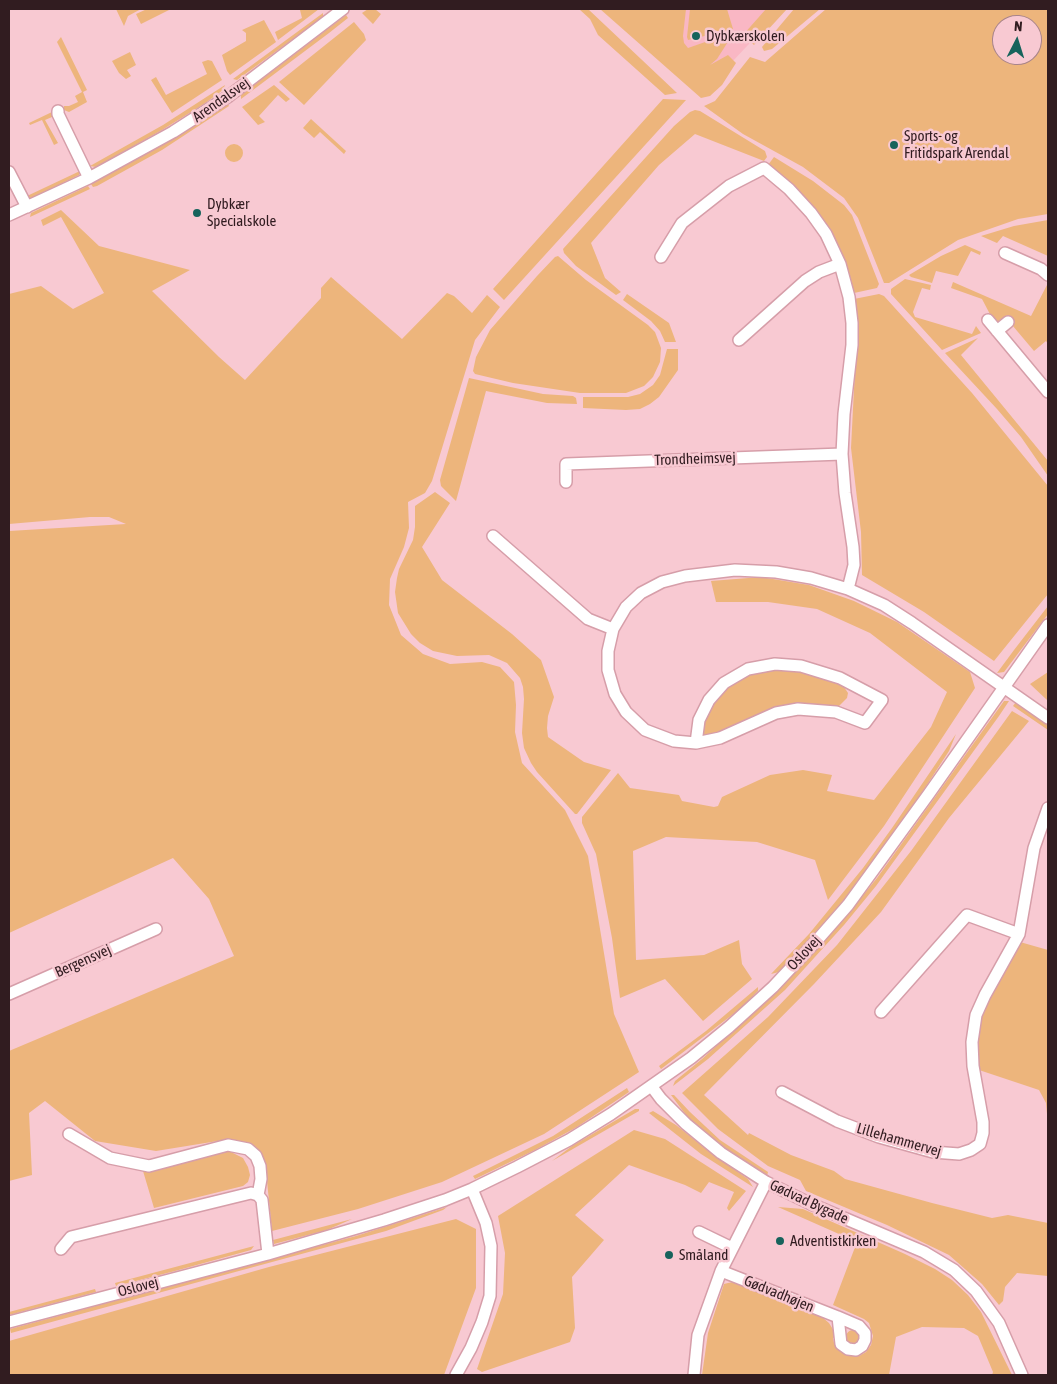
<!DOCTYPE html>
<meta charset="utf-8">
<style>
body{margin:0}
#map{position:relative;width:1057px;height:1384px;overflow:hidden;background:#f8c9d2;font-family:"Asap Condensed",sans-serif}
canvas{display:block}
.frame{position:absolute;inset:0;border:10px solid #311c20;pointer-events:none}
.north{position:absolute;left:992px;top:15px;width:50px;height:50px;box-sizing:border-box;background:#f8c9d2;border:1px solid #a8848b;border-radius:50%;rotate:5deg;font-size:14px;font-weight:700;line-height:20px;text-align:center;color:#311c20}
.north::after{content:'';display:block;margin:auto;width:18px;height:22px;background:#17635c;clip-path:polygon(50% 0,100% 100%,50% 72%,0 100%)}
</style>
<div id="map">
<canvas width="1057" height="1384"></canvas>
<div class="frame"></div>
<div class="north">N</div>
</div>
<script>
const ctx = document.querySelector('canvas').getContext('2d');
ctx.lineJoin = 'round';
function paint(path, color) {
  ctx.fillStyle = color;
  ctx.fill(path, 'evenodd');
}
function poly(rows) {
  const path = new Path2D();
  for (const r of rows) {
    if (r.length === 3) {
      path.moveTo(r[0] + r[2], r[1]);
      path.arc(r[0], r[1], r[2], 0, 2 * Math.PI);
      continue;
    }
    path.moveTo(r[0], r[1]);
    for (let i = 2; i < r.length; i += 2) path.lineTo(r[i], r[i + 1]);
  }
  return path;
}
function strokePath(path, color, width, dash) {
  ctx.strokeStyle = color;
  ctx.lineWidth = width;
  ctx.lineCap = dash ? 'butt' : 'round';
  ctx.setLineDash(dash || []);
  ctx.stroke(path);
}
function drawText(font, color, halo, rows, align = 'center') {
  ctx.font = font + ' "Asap Condensed",sans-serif';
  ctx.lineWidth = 5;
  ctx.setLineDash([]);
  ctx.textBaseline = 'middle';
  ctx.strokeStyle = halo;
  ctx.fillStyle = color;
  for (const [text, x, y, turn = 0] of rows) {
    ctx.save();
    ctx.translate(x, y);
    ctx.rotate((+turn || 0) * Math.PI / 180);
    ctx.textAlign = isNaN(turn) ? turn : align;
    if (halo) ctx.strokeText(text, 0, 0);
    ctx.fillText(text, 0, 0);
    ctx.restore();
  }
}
paint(poly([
 [604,9,782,9,731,63,697,91]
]), '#f9b7c4');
paint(poly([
 [116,9,141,9,128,16,124,26],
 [147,9,171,9,141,24,136,14],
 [301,9,319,9,278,40,275,32,302,18,300,10],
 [368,9,375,9,381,14,373,24,362,13],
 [579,9,588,9,677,93,665,95,598,35,590,19],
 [600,9,686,9,683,36,684,43,688,48,728,34,731,37,717,59,710,65,728,55,736,63,722,85,710,96,701,98],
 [690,9,727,9,733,29,688,40,687,37],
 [766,9,787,9,754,45,743,35],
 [794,9,820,9,772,49,764,51,762,47],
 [826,9,1048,9,1048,214,1018,219,958,240,889,283,884,283,858,218,844,198,803,167,743,134,704,106,715,101,750,57,765,62],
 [1002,25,1032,25,1032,55,1002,55],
 [323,13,323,17,237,80,233,79],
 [346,15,348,18,329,33,241,99,241,95],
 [264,20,276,42,230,75,227,71,222,55,246,41,246,33,242,30],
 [354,22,364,34,366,40,304,105,279,82],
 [61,37,87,90,83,92,87,102,69,112,64,110,64,106,69,106,78,102,75,96,82,92,57,42],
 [130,52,136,65,127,70,131,76,126,79,119,73,112,61],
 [208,60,212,61,222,80,172,113,151,80,156,77,166,95,207,74,202,62],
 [225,85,223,90,204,104,162,130,96,167,90,166,163,125],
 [274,85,290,99,286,102,278,95,259,116,265,122,258,125,242,107],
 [663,99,686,100,504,300,493,289],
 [228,104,229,106,162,150,97,186,93,187,91,184,186,131],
 [695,110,700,111,765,151,767,157,764,161,695,134,659,165,591,243,605,278,621,292,616,295,576,266,564,253,563,249,674,126,690,112],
 [52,112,52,117,45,120,58,143,54,145,42,120,30,125,29,123],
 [311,119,346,151,344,154,320,132,314,138,303,128],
 [234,153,9],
 [774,157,813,181,844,205,852,215,879,284,877,288,854,293,834,238,768,165],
 [80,171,79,175,34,197,30,198,27,196],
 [88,186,90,189,30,217,31,213],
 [61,210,99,246,190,270,152,291,219,357,245,380,321,298,321,288,331,277,402,339,447,293,454,296,472,313,487,295,500,307,475,340,432,481,425,493,408,502,409,528,404,547,390,579,389,605,401,635,423,654,450,664,482,662,500,667,514,682,516,705,515,732,522,763,565,810,588,856,614,1014,639,1072,544,1134,442,1182,358,1209,272,1231,265,1161,252,1144,230,1139,156,1151,95,1141,45,1101,29,1113,32,1175,9,1181,9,1051,234,956,209,899,173,858,9,933,9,531,126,524,109,517,90,517,9,524,9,294,41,286,73,309,104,293,61,217,43,226,41,220],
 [1048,220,1048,256,1003,236,997,243,981,236,1014,226],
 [965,245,981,252,980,255,971,251,958,276,936,271,932,283,911,277,909,275,941,256],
 [558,256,586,280,648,325,655,332,661,348,660,362,653,377,644,386,626,393,580,393,513,383,475,374,473,371,476,357,490,330,537,276,555,257],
 [905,279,931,285,930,290,922,288,913,312,915,317,972,334,976,326,981,333,942,350,891,294,891,289],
 [953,282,1031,316,1048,283,1048,344,1046,341,1034,351,1007,319,1001,322,993,320,982,299,951,288],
 [627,294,669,323,676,342,665,342,660,331,651,321,623,300],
 [879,294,884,296,972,393,1048,486,1048,594,994,661,924,612,862,575,861,532,851,448,857,330,854,299],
 [978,338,961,355,1048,461,1048,476,1021,437,997,409,945,353],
 [667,349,678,349,678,370,659,397,650,404,640,409,626,410,583,408,583,397,628,397,640,394,653,385,660,375],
 [469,378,543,394,573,396,576,398,577,404,547,403,486,391,456,501,441,486,440,480],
 [435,492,450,503,422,547,442,580,512,634,541,660,554,697,548,716,547,728,548,737,584,762,611,770,577,814,575,814,537,772,531,763,524,748,522,733,524,699,523,687,520,678,507,663,489,655,457,656,433,651,420,643,411,634,398,613,395,592,397,578,399,569,413,540,415,527,415,506],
 [761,577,809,585,854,601,897,622,970,672,975,688,884,826,828,900,815,860,757,842,666,837,633,851,636,960,704,955,739,940,742,964,752,979,703,1021,665,979,620,998,612,938,596,854,582,823,582,817,618,773,630,788,679,795,682,801,714,807,718,806,722,797,770,775,803,770,832,775,827,791,874,800,931,727,947,692,870,633,817,609,768,602,716,602,711,581],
 [1048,606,1048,614,1004,672,997,673,1014,650],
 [762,668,792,669,838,683,844,687,848,693,847,698,839,706,802,705,712,736,703,737,701,734,703,720,714,700,727,686,737,679],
 [1048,672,1048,699,1047,700,1030,684],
 [1004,701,1009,701,999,716,876,886,844,925,785,990,708,1059,673,1086,675,1081,702,1059,776,992,839,925,877,878],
 [1016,702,1048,725,1048,730,1013,706],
 [1012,711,1029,721,949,818,881,912,814,984,704,1095,748,1135,749,1133,791,1155,834,1171,845,1179,932,1203,992,1218,1008,1215,1048,1223,1048,1276,1017,1273,1005,1287,1003,1301,999,1305,982,1284,949,1255,887,1225,806,1191,800,1180,768,1166,718,1129,682,1093,768,1017,837,945,911,851],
 [956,734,949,751,906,817,846,898,787,964,779,972,771,974,809,934,863,868,892,828],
 [1020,942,1048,950,1048,1125,1046,1103,1039,1090,979,1070,977,1051,979,1023,990,995],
 [758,987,758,991,740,1009,661,1069,659,1066,706,1031],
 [627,1088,629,1092,577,1127,535,1150,475,1179,473,1176,553,1136],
 [671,1095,674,1095,690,1112,720,1140,768,1172,767,1176,732,1155,708,1136,689,1119],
 [635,1109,639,1109,639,1111,552,1161,572,1146],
 [653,1111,676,1125,711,1153,748,1179,753,1187,701,1154,649,1113],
 [634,1130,665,1139,746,1191,729,1211,727,1208,734,1192,709,1182,701,1193,685,1185,629,1165,575,1215,604,1240,572,1277,575,1328,570,1342,482,1372,477,1369,503,1294,505,1253,498,1216],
 [229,1151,243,1158,248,1167,250,1175,248,1182,243,1186,154,1208,143,1171],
 [447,1207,443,1210,386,1231,11,1333,10,1329,356,1236],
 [778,1207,803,1209,905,1254,935,1269,952,1280,968,1295,981,1312,1012,1375,992,1375,993,1372,978,1336,964,1328,922,1327,896,1337,889,1375,702,1375,708,1333,724,1284,728,1283,733,1282,745,1286,822,1317,829,1323,834,1331,836,1337,833,1338,834,1343,840,1351,848,1355,859,1356,866,1352,871,1345,873,1336,869,1323,864,1319,833,1305,857,1242],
 [352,1219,327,1230,274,1244,273,1240],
 [456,1219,476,1229,476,1288,444,1375,9,1375,9,1341,269,1267],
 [254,1246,251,1250,175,1271,116,1286,115,1283],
 [95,1289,96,1292,9,1315,9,1312],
 [853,1337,7]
]), '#edb57c');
const minor = poly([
 [58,111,58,114,89,178],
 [9,172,27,207],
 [9,215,89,178,173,132,229,96,343,9],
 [1005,253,1041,269,1048,275],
 [661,257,682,223,729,186,764,168,789,189,811,213,826,234,840,264,849,297,852,323,852,345,844,414,842,454,845,493,853,547,854,565,848,589],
 [988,320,1048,392],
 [997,331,1008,322],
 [739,340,805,281,819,272,840,264],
 [566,482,566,464,842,454],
 [493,536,588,619,613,629],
 [696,743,699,720,709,700,724,683,748,669,775,664,801,666,840,678,882,700,865,723,836,712,798,709,776,713,720,738,696,743,674,741,645,730,626,712,615,694,608,670,608,651,613,629,626,607,641,593,662,582,685,576,735,570,776,572,811,578,848,589,884,605,912,623,1048,718],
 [9,994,156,929],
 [881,1012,967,915,1019,934],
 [652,1087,661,1099,686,1124,721,1153,766,1182,811,1204,924,1252,954,1270,976,1291,999,1323,1022,1375],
 [782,1092,837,1121,879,1137,933,1152,959,1154,971,1150,980,1144,983,1133,983,1122,973,1066,972,1042,976,1015,985,995,1019,934,1034,848,1048,808],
 [69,1134,110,1158,149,1166,228,1145,248,1149,256,1156,260,1166,261,1179,258,1195],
 [699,1232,732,1248],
 [61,1249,71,1237,251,1193,258,1195,262,1200,268,1254],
 [721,1271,838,1317,859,1326,865,1333,865,1340,862,1346,856,1350,848,1349,841,1344,838,1317],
 [9,1322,268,1254,384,1220,445,1200,472,1189,517,1167,569,1140,611,1114,691,1058,729,1027,773,987,819,938,848,905,928,795,1048,625],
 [456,1375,471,1348,482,1322,490,1296,491,1246,486,1223,472,1189],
 [694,1375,698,1335,721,1271,766,1182]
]);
strokePath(minor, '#d69ea9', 14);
strokePath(minor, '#fff', 11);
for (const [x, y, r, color] of [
 [696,36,5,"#17635c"],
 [894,145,5,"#17635c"],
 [197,213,5,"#17635c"],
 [780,1241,5,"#17635c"],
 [669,1255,5,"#17635c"]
]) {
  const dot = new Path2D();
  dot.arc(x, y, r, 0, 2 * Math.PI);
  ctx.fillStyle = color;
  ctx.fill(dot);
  strokePath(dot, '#f8c9d2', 2);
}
drawText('15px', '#311c20', '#f8c9d2', [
 ["Dybkærskolen",706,36],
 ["Sports- og",904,136],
 ["Fritidspark Arendal",904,153],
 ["Dybkær",207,204],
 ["Specialskole",207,221],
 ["Adventistkirken",790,1241],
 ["Småland",679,1255]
], 'left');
drawText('15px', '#311c20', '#f8c9d2', [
 ["Arendalsvej",221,100,-35],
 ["Trondheimsvej",695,459,-2],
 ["Oslovej",804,953,-47],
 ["Bergensvej",83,961,-24],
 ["Lillehammervej",899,1140,16],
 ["Gødvad Bygade",809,1202,25],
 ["Oslovej",138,1287,-15],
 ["Gødvadhøjen",779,1294,22]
]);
</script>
